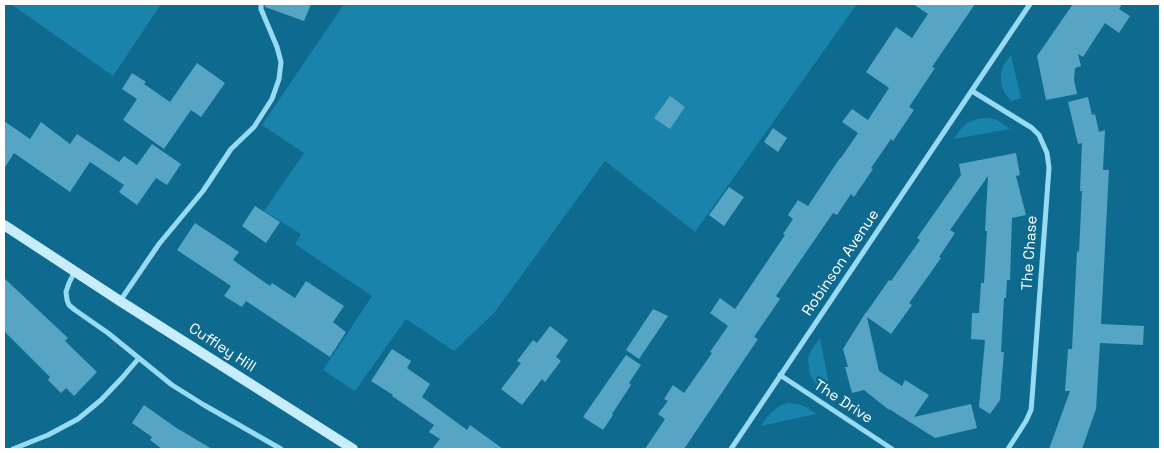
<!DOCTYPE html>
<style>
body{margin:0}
#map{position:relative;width:1164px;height:453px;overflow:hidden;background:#0e6a8f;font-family:"Space Grotesk",sans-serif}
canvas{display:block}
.frame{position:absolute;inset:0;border:5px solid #fff;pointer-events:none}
</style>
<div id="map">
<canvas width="1164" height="453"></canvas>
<div class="frame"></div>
</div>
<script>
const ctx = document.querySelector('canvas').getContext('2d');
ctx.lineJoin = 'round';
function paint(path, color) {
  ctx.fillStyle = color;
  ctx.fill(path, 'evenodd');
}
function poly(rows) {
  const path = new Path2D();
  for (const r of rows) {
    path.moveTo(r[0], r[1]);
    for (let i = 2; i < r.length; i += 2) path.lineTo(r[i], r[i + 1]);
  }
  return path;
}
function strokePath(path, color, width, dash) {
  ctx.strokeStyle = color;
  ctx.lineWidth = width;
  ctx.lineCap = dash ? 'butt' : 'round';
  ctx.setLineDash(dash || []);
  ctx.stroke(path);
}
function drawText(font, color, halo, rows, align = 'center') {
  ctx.font = font + ' "Space Grotesk",sans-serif';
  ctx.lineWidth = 5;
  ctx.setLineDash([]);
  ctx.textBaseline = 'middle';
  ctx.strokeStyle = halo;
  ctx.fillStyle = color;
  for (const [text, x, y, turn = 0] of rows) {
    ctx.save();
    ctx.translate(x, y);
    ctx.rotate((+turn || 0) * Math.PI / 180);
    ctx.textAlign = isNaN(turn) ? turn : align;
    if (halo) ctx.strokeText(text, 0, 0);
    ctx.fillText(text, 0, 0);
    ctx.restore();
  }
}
paint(poly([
 [11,4,161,4,113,76],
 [344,4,857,4,695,232,605,161,494,313,454,351,406,319,355,391,323,370,372,296,295,244,301,234,264,211,304,153,262,125],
 [1011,55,1021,98,1011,101,1004,92,1001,82,1001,74,1003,66],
 [982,118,990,118,997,120,1010,129,954,139,960,130,967,123,974,120],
 [820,338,831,395,821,389,815,383,810,375,808,358,812,349],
 [788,403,798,404,806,407,816,414,761,426,766,418,773,411,781,405]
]), '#1983ac');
paint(poly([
 [265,4,311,4,304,21,265,7],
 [913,4,975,4,932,67,935,68,909,107,914,110,893,141,891,139,871,168,873,169,854,197,851,194,837,215,833,213,776,296,780,299,754,337,758,339,684,449,645,449,665,419,658,414,668,401,664,399,673,385,684,393,712,353,710,352,728,326,710,313,720,298,735,309,785,235,783,234,793,219,788,215,798,200,808,206,840,158,841,158,858,133,842,122,852,109,868,120,889,88,866,72,896,27,912,38,928,14],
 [1073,4,1122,4,1119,9,1130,16,1119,33,1105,23,1083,57,1078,54,1081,66,1075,68,1074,80,1077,94,1046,100,1037,56],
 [197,63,225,83,201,117,191,110,164,149,123,120,137,99,122,89,132,73,146,82,144,84,170,102],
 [670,96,685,107,670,129,654,118],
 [1088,97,1092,115,1095,114,1099,132,1105,130,1103,170,1109,170,1101,324,1144,326,1143,345,1100,343,1096,409,1082,449,1049,449,1070,391,1065,391,1068,349,1072,349,1077,251,1079,252,1082,191,1080,191,1082,143,1078,144,1068,102],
 [4,121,30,139,41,122,70,144,77,134,119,162,124,156,137,165,152,144,181,164,167,185,156,178,137,205,119,192,124,185,90,162,70,192,14,153,4,169],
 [773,128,787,138,778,152,764,142],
 [1016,153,1020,175,1016,176,1026,215,1012,218,1010,280,1007,280,1006,298,1004,298,1001,352,1004,352,1000,400,990,414,979,407,985,340,971,339,972,313,979,313,981,283,984,283,987,231,985,231,988,176,950,230,955,233,939,257,941,258,909,303,912,305,891,334,867,317,879,371,902,386,905,380,929,395,914,417,971,404,977,428,935,438,889,409,889,410,864,390,852,393,845,367,848,367,843,349,866,312,866,313,889,280,891,281,920,240,917,238,961,175,959,164],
 [729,187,744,197,724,226,709,215],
 [255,206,280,222,266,243,242,226],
 [195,223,239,252,233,260,270,286,272,283,295,298,306,281,344,306,333,322,346,332,330,357,246,301,242,307,224,296,231,286,177,250],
 [4,278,68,338,65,341,97,372,74,396,66,388,61,393,48,380,50,377,4,331],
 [653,309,668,316,639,359,626,350],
 [550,326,568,340,556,357,561,361,545,382,542,379,522,405,501,389,521,363,517,361,533,340,537,343],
 [392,349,411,361,407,368,430,384,422,397,467,430,470,425,503,449,432,449,440,439,429,432,434,425,392,396,393,395,371,381],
 [626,355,641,365,629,383,631,385,612,414,613,415,603,430,583,417],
 [144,405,175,427,212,449,162,449,150,440,152,437,132,423]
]), '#56a5c4');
strokePath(poly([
 [972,91,1032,128,1039,135,1047,153,1049,168,1032,399,1031,410,1026,421,1008,449],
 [75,271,69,283,66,292,67,300,69,305,75,310,108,333,172,385,204,405,281,449],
 [120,301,159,244,203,191,231,149,254,127,272,99,279,79,281,62,277,47,261,9,261,4],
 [780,375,892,449],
 [13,449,48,435,78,419,101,400,122,378,139,358],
 [731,449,1030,4]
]), '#97daf4', 5);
strokePath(poly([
 [4,225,120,301,353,449]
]), '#c7edfd', 10);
drawText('15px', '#fff', '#0e6a8f', [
 ["The Chase",1030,253,-86],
 ["Robinson Avenue",841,263,-56],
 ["Cuffley Hill",222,348,33],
 ["The Drive",843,402,33]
]);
</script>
